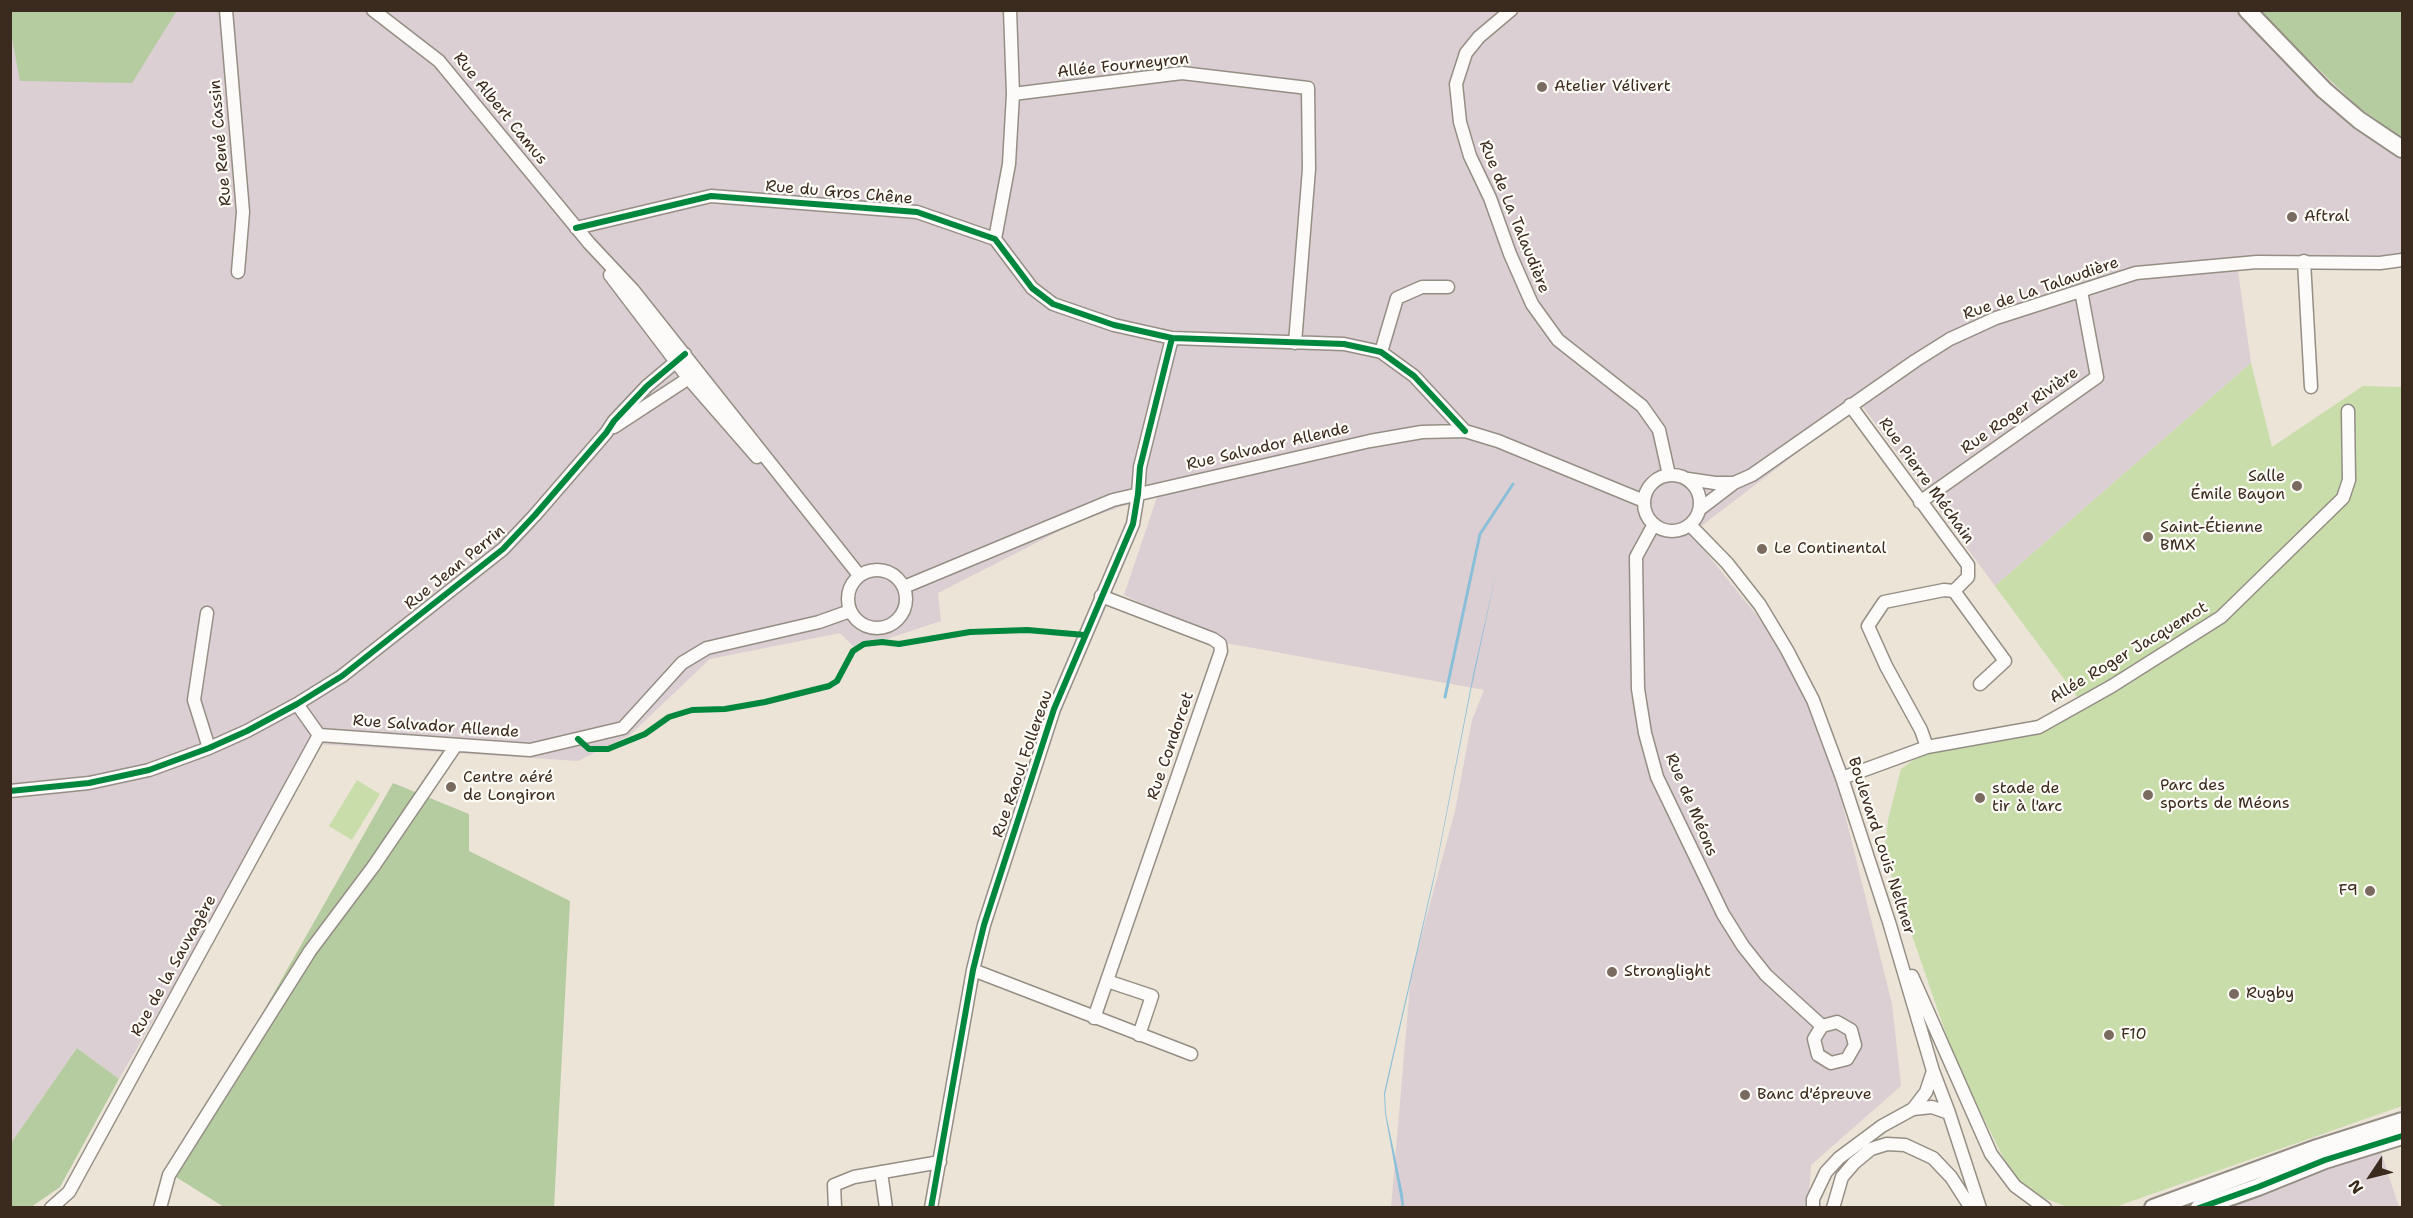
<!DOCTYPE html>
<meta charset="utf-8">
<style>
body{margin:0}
#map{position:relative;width:2413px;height:1218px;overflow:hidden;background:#ece4d7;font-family:"Shantell Sans",sans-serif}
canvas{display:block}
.frame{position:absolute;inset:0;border:12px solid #3b2a1e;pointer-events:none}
.north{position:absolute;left:2341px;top:1146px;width:60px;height:60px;-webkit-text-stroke:4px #fdfcf7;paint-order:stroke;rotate:235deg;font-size:16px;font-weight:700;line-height:24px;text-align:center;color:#3b2a1e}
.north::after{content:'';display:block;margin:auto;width:21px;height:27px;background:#3b2a1e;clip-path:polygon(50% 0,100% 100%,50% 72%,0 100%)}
</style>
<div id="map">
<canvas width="2413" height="1218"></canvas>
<div class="frame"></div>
<div class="north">N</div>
</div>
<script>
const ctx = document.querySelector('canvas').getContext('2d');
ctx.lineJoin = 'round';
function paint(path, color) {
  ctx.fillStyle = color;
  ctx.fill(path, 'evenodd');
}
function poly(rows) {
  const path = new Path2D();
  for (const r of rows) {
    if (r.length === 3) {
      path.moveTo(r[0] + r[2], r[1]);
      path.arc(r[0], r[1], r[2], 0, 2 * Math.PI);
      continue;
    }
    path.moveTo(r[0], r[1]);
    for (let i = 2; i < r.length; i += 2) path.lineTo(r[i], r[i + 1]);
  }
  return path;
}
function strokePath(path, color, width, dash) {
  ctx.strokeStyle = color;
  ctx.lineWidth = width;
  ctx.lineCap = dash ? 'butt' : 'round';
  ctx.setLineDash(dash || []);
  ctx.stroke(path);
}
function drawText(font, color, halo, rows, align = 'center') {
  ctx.font = font + ' "Shantell Sans",sans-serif';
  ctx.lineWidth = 4.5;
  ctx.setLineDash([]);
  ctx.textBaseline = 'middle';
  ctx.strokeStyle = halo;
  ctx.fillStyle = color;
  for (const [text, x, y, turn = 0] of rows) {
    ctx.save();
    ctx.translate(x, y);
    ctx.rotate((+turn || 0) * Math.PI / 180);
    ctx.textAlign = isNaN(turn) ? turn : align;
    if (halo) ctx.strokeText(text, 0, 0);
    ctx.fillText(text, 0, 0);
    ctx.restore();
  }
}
paint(poly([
 [11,11,2261,11,2283,35,2356,106,2402,139,2402,255,2390,258,2236,257,2251,363,1995,586,1861,404,1691,534,1763,623,1802,684,1836,778,1892,1004,1901,1086,1811,1165,1808,1207,1391,1207,1411,974,1455,811,1472,720,1484,690,1226,643,1124,595,1158,494,1077,522,938,593,941,621,856,649,840,633,710,659,630,735,578,761,316,744,119,1079,77,1048,11,1143],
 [2376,1137,2399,1207,2174,1208]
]), '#dccfd3');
paint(poly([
 [2251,363,2272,447,2363,386,2402,387,2402,1106,2115,1207,2068,1207,2041,1197,2024,1187,2009,1169,1956,1063,1884,854,1888,820,1901,769,1925,752,2028,735,2084,706,1995,586],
 [357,780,380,794,352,840,329,826]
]), '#c8ddaa');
paint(poly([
 [163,11,176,12,132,83,20,81,11,33,11,11],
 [2261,11,2402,11,2402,139,2357,106,2283,35],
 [393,783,469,814,469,851,570,901,554,1207,224,1207,171,1174],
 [77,1048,119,1079,60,1187,31,1207,11,1207,11,1143]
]), '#b4cc9f');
paint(poly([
 [1497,569,1471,690,1434,879,1385,1094,1386,1114,1403,1194,1404,1207,1402,1207,1385,1113,1384,1093,1435,871,1473,675]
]), '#8abfd9');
strokePath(poly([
 [1445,697,1480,534,1513,484]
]), '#8abfd9', 3);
const minor = poly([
 [226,10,243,212,238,272],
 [373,10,439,61,589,243,633,290,859,575],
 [1511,10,1479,37,1466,53,1456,84,1460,122,1470,156,1490,198,1510,254,1532,304,1558,340,1642,406,1659,430,1669,475],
 [1013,94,1182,73,1308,88,1309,169,1295,343],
 [576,228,711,196,917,212,995,239,1032,288,1053,304,1114,325,1172,338,1344,344,1381,352,1414,376,1465,431],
 [995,239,1009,164,1013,94,1010,10],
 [2304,261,2311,387],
 [610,275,689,379,757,457],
 [1381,352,1397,298,1422,287,1448,287],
 [1850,405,1968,565,1968,577,1954,591,1944,590,1884,602,1868,626,1886,666,1921,730,1927,747],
 [614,427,695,374],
 [1672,503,28],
 [1688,479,1715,483,1734,483],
 [1920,502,2097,377,2081,291],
 [1700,509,1734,483,1752,475,1915,361,1950,339,1996,318,2136,273,2257,262,2380,263,2402,260],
 [1654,524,1636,557,1638,689,1645,733,1657,777,1723,914,1743,946,1766,975,1822,1026,1837,1022,1851,1030,1855,1045,1847,1059,1831,1063,1818,1055,1814,1039,1822,1026],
 [1690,525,1727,563,1760,605,1787,650,1813,700,1842,778,1889,922,1933,1071,1949,1113,1980,1208],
 [877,599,29],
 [904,587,1113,500,1370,441,1422,432,1465,431,1498,441,1644,501],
 [1954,591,2005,661,1980,684],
 [207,613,194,700,209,748],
 [297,704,319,735,530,750,623,728,682,663,707,648,819,622,850,611],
 [1842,778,1927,747,2039,727,2112,686,2221,617,2343,498,2349,480,2348,411],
 [10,791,89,783,149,770,209,748,247,731,297,704,342,676,503,549,535,515,606,433,614,421,647,386,685,354],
 [973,970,1191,1054],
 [1912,976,1991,1154,2015,1186,2045,1208],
 [1107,981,1152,996,1139,1035],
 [1094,1018,1221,651,1220,644,1213,639,1101,596],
 [1913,1109,1926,1092,1933,1071],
 [881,1172,886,1208],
 [51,1208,69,1192,319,735],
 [160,1208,169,1175,310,951,373,867,456,745],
 [835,1208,834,1185,854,1177,940,1162],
 [931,1208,973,970,984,925,1054,709,1133,524,1138,494,1140,467,1172,338],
 [1813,1208,1813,1199,1826,1172,1839,1158,1882,1126,1913,1109,1932,1107,1949,1113],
 [1833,1208,1842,1177,1854,1163,1871,1149,1887,1144,1905,1145,1933,1158,1951,1177,1971,1208]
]);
const major = poly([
 [2247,10,2324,90,2359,120,2402,149],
 [2153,1208,2317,1148,2402,1121],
 [2199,1208,2258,1187,2325,1160,2402,1136]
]);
strokePath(minor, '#958e85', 15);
strokePath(major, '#958e85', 20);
strokePath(minor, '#fcfbf9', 12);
strokePath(major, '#fcfbf9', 16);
strokePath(poly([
 [576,228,711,196,917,212,995,239,1032,288,1053,304,1114,325,1172,338,1344,344,1381,352,1414,376,1465,431],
 [578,739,589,749,608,749,645,734,669,717,692,710,725,709,765,702,829,686,837,681,853,651,864,644,882,642,899,644,970,632,1027,630,1085,635],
 [10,791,89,783,149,770,209,748,247,731,297,704,342,676,503,549,535,515,606,433,614,421,647,386,685,354],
 [931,1208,973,970,984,925,1054,709,1133,524,1138,494,1140,467,1172,338],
 [2199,1208,2258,1187,2325,1160,2402,1136]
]), '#00873e', 6);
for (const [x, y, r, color] of [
 [1542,87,6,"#796b5f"],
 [2292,217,6,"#796b5f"],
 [2297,486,6,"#796b5f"],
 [2148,537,6,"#796b5f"],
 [1762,549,6,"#796b5f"],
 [451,787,6,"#796b5f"],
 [2148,795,6,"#796b5f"],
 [1980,798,6,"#796b5f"],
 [2370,891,6,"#796b5f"],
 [1612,972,6,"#796b5f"],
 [2234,994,6,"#796b5f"],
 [2109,1035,6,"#796b5f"],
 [1745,1095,6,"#796b5f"]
]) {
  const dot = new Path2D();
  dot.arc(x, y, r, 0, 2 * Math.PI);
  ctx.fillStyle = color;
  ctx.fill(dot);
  strokePath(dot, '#fdfcf7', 2);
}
drawText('16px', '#3b2a1e', '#fdfcf7', [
 ["Allée Fourneyron",1123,66,-6],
 ["Rue Albert Camus",500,109,51],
 ["Rue René Cassin",221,143,-95],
 ["Rue du Gros Chêne",839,193,5],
 ["Rue de La Talaudière",1514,217,68],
 ["Rue de La Talaudière",2041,289,-19],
 ["Rue Roger Rivière",2020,411,-35],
 ["Rue Salvador Allende",1268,447,-13],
 ["Rue Pierre Méchain",1926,481,54],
 ["Rue Jean Perrin",455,568,-39],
 ["Allée Roger Jacquemot",2129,653,-31],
 ["Rue Salvador Allende",436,727,4],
 ["Rue Condorcet",1171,746,-71],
 ["Rue Raoul Follereau",1023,764,-71],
 ["Rue de Méons",1691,805,67],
 ["Boulevard Louis Neltner",1881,846,72],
 ["Rue de la Sauvagère",174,966,-61]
]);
drawText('16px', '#3b2a1e', '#fdfcf7', [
 ["Atelier Vélivert",1554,87],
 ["Aftral",2304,217],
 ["Salle",2285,477,"right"],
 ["Émile Bayon",2285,495,"right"],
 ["Saint-Étienne",2160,528],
 ["BMX",2160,546],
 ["Le Continental",1774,549],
 ["Centre aéré",463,778],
 ["de Longiron",463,796],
 ["Parc des",2160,786],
 ["sports de Méons",2160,804],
 ["stade de",1992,789],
 ["tir à l'arc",1992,807],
 ["F9",2358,891,"right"],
 ["Stronglight",1624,972],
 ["Rugby",2246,994],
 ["F10",2121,1035],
 ["Banc d'épreuve",1757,1095]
], 'left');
</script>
